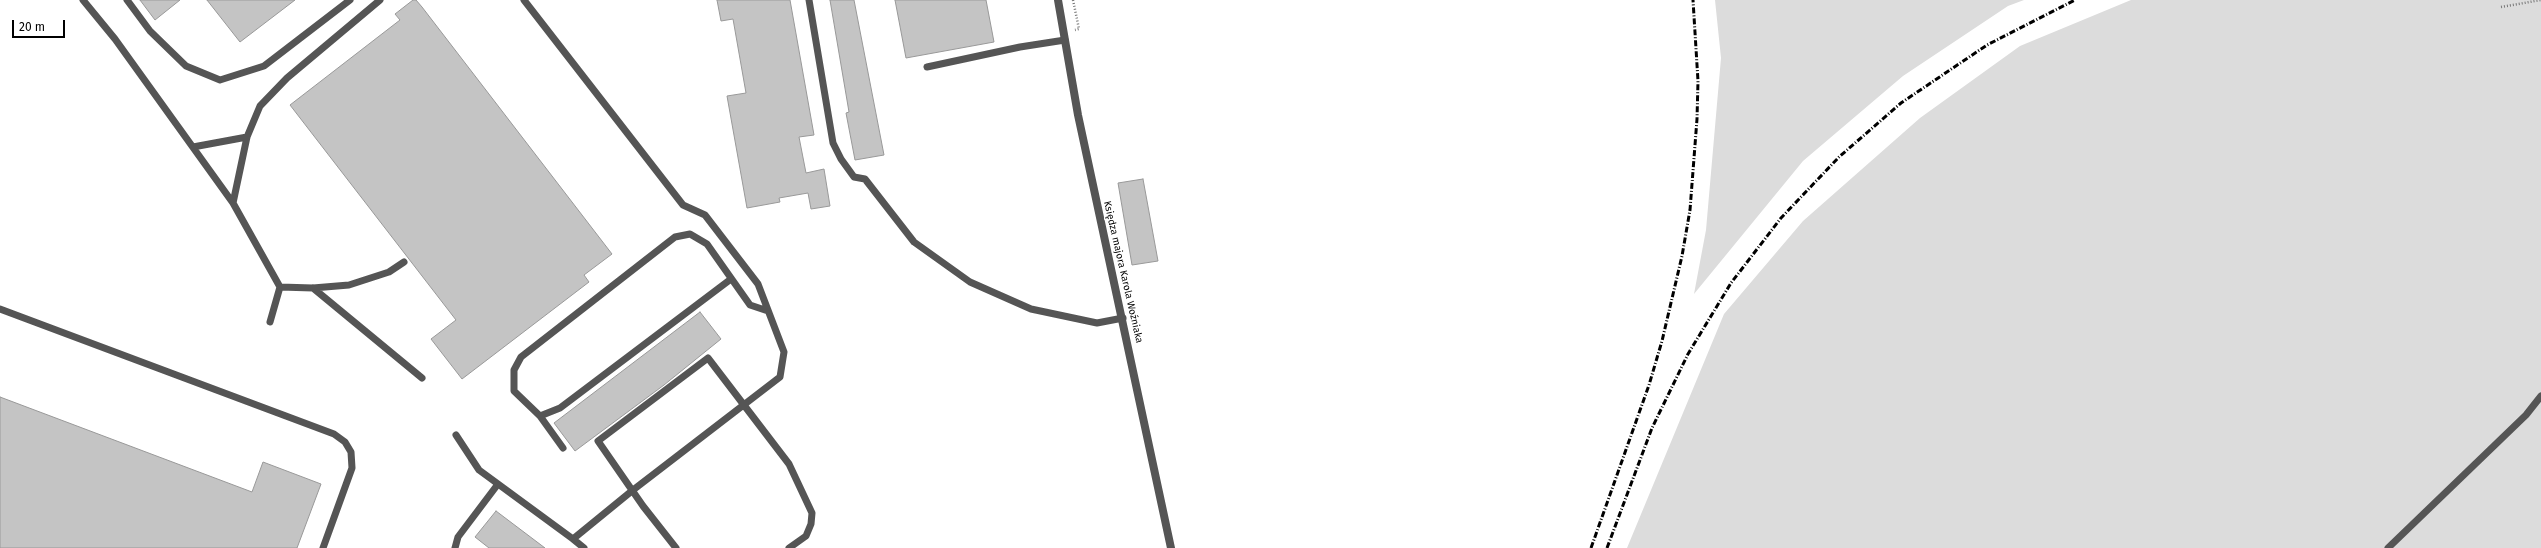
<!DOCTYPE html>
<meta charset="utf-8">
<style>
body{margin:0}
#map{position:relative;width:2541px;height:548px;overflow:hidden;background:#fff;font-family:"Fira Sans",sans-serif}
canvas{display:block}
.scale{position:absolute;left:12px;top:20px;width:53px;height:18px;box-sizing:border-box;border:2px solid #000;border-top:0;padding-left:5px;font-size:12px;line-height:14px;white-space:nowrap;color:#000;-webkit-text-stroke:3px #fff;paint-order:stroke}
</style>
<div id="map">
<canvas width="2541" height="548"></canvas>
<div class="scale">20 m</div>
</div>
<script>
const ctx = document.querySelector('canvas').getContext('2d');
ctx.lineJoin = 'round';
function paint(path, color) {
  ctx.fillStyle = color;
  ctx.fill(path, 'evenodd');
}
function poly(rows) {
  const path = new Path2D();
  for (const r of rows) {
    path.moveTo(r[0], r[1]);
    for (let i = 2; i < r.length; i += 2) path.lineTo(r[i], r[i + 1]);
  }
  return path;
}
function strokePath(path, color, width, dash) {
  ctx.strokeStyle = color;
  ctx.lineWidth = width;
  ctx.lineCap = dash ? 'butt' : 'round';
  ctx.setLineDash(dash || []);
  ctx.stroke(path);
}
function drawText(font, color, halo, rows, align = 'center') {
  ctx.font = font + ' "Fira Sans",sans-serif';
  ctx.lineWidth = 3;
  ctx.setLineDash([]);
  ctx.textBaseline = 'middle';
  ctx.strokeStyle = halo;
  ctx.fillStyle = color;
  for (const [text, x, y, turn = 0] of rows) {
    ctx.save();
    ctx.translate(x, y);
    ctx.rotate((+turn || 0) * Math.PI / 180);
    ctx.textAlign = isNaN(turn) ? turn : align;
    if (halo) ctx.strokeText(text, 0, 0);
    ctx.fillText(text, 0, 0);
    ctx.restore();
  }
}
paint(poly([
 [1715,0,2024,0,2008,6,1903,76,1803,161,1694,294,1706,230,1721,58],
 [2131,0,2541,0,2541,548,1627,548,1724,314,1803,221,1920,118,2020,46]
]), '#dcdcdc');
const building = poly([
 [140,0,180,0,155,20,140,0],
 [207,0,295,0,240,42,207,0],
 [413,0,416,0,422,7,612,254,584,275,589,282,462,379,431,339,456,320,290,105,400,20,395,14,413,0],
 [717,0,790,0,814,135,799,137,806,173,824,169,830,206,811,209,808,193,779,198,780,202,747,208,727,96,746,93,733,19,721,21,717,0],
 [830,0,854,0,884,155,855,160,846,113,849,112,830,0],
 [895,0,986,0,994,42,906,58,895,0],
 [1143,179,1158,261,1132,265,1118,183,1143,179],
 [700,312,721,339,664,385,575,451,554,423,700,312],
 [0,397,252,492,263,462,321,484,297,548,0,548,0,397],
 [496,511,545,548,489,548,475,537,496,511]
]);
paint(building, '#c4c4c4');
strokePath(building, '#999', 1);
strokePath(poly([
 [1073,0,1079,29,1075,30],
 [2501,7,2541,0]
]), '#777', 2.5, [1, 2]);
strokePath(poly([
 [83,0,115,39,233,203],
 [127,0,150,31,186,66,220,80,264,66,350,0],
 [524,0,683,205,705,215,758,284,784,352,780,377,633,490,573,539,584,548],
 [809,0,833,143,841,159,854,177,865,179,914,242,970,282,1031,309,1097,323,1123,318],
 [927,67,1020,47,1065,40],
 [193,147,247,137],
 [280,287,313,288,349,285,389,272,404,262],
 [313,288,422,378],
 [0,309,334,434,345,442,351,452,352,468,323,548],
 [270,322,280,287,233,203,247,137,260,106,287,78,380,0],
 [540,416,560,408,731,279],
 [456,435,479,470,573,539],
 [563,448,540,416,514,391,514,370,521,357,675,237,690,234,707,244,750,305,768,311],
 [455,548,458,537,498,484],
 [676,548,643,506,598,441,708,358,789,464,812,513,811,524,806,536,789,548],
 [2388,548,2526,415,2541,396]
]), '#555', 7);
strokePath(poly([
 [1058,0,1078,115,1171,548]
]), '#555', 8);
strokePath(poly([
 [1591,548,1649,385,1662,341,1682,256,1690,210,1697,119,1698,81,1693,0],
 [1607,548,1652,428,1688,354,1731,283,1781,218,1839,157,1901,103,1987,45,2075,0]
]), '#000', 3, [6, 2, 1, 2]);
drawText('10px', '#000', '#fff', [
 ["Księdza majora Karola Woźniaka",1123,272,77]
]);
</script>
